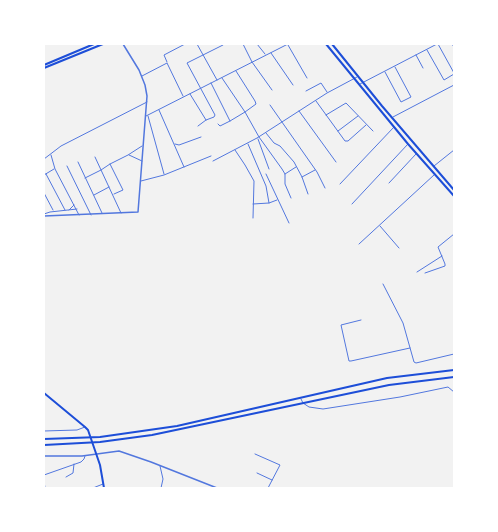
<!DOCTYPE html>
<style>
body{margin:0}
#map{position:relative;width:498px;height:532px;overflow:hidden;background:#f2f2f2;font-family:Cabin,sans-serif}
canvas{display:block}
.frame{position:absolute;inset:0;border:45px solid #fff;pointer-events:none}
</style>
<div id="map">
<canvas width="498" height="532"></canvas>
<div class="frame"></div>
</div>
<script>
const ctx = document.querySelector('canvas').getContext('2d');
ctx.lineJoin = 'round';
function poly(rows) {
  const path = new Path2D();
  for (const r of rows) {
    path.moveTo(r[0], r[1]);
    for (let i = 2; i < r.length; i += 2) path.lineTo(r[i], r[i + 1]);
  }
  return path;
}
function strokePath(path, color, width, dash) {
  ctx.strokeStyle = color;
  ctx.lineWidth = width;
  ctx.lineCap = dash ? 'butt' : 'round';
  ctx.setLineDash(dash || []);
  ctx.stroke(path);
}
strokePath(poly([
 [197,44,217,80],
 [243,44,252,62,272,90],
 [257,44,265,54],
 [438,44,454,73],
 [452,44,454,47],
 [288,45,307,78],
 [427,50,444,80,454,74],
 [271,53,293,85],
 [416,55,423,68],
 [167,62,164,55,185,44],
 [385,72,401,102,411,97,395,67],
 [142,76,167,63,183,96],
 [222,78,245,112,259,137,282,169,285,174,285,184,291,198],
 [211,83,230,121],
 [360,84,437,44],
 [306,91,321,83,327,92],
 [190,94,206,120],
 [316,101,345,141,348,141,366,125],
 [270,105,317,172,325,188],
 [159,110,184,167],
 [299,111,336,162],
 [326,115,346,103,373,131],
 [146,116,288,44],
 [148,116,164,174],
 [393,117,454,85],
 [218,124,220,126,230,121,245,112,256,104,255,101,236,71],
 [198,126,206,120,214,117,215,115,187,63,223,45],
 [338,131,358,116],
 [266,133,274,143,280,146,294,162,302,177,308,194],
 [258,139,269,169],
 [175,144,179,145,201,137],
 [248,144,266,186,269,203],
 [235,150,245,165,254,181,253,218],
 [51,155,55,169,79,215],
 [129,155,142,161],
 [95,157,121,213],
 [44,159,61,146,147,102],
 [213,161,257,138,327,93,357,77],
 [78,162,102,213],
 [110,164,123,190,114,194],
 [67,166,91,215],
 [434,166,454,150],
 [46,174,65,210],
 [266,174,289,223],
 [285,174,296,167],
 [44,175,54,169],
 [302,177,315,170],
 [85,178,101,170,110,164,128,155,142,146],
 [141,181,164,175,211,156],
 [389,183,416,154],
 [340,184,394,127],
 [44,193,53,210],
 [94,195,109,187],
 [253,204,269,203,277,200],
 [352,204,408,144],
 [69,210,74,205],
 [44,214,50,212,77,209],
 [380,226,399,248],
 [359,244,434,175],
 [417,272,442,256],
 [425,273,445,266,445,264,438,247,454,234],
 [383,284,403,323,414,362,416,363,454,354],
 [361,320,341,325,349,361,351,361,410,348],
 [301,399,303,403,309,407,323,409,400,397,448,387,454,392],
 [44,431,77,430,85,427],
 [255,454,280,465,268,488],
 [160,466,163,479,161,488],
 [257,473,272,480],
 [44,475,81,462,84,459,85,456],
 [66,477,73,473,74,464],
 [44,481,45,488],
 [93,488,103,484]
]), '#5277de', 1);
strokePath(poly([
 [44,216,138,212,147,96,145,85,139,70,123,44],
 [44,456,82,456,119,451,151,462,217,488]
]), '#5277de', 1.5);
strokePath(poly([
 [326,44,408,144,454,196],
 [332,44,382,106,454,190],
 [44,65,94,44],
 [44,68,103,44],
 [44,393,85,427,88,430,100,465,104,488]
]), '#1d4ed8', 2);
strokePath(poly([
 [44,439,100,437,177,426,387,378,454,370],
 [44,445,100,442,152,435,389,385,454,377]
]), '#1d4ed8', 2);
</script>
